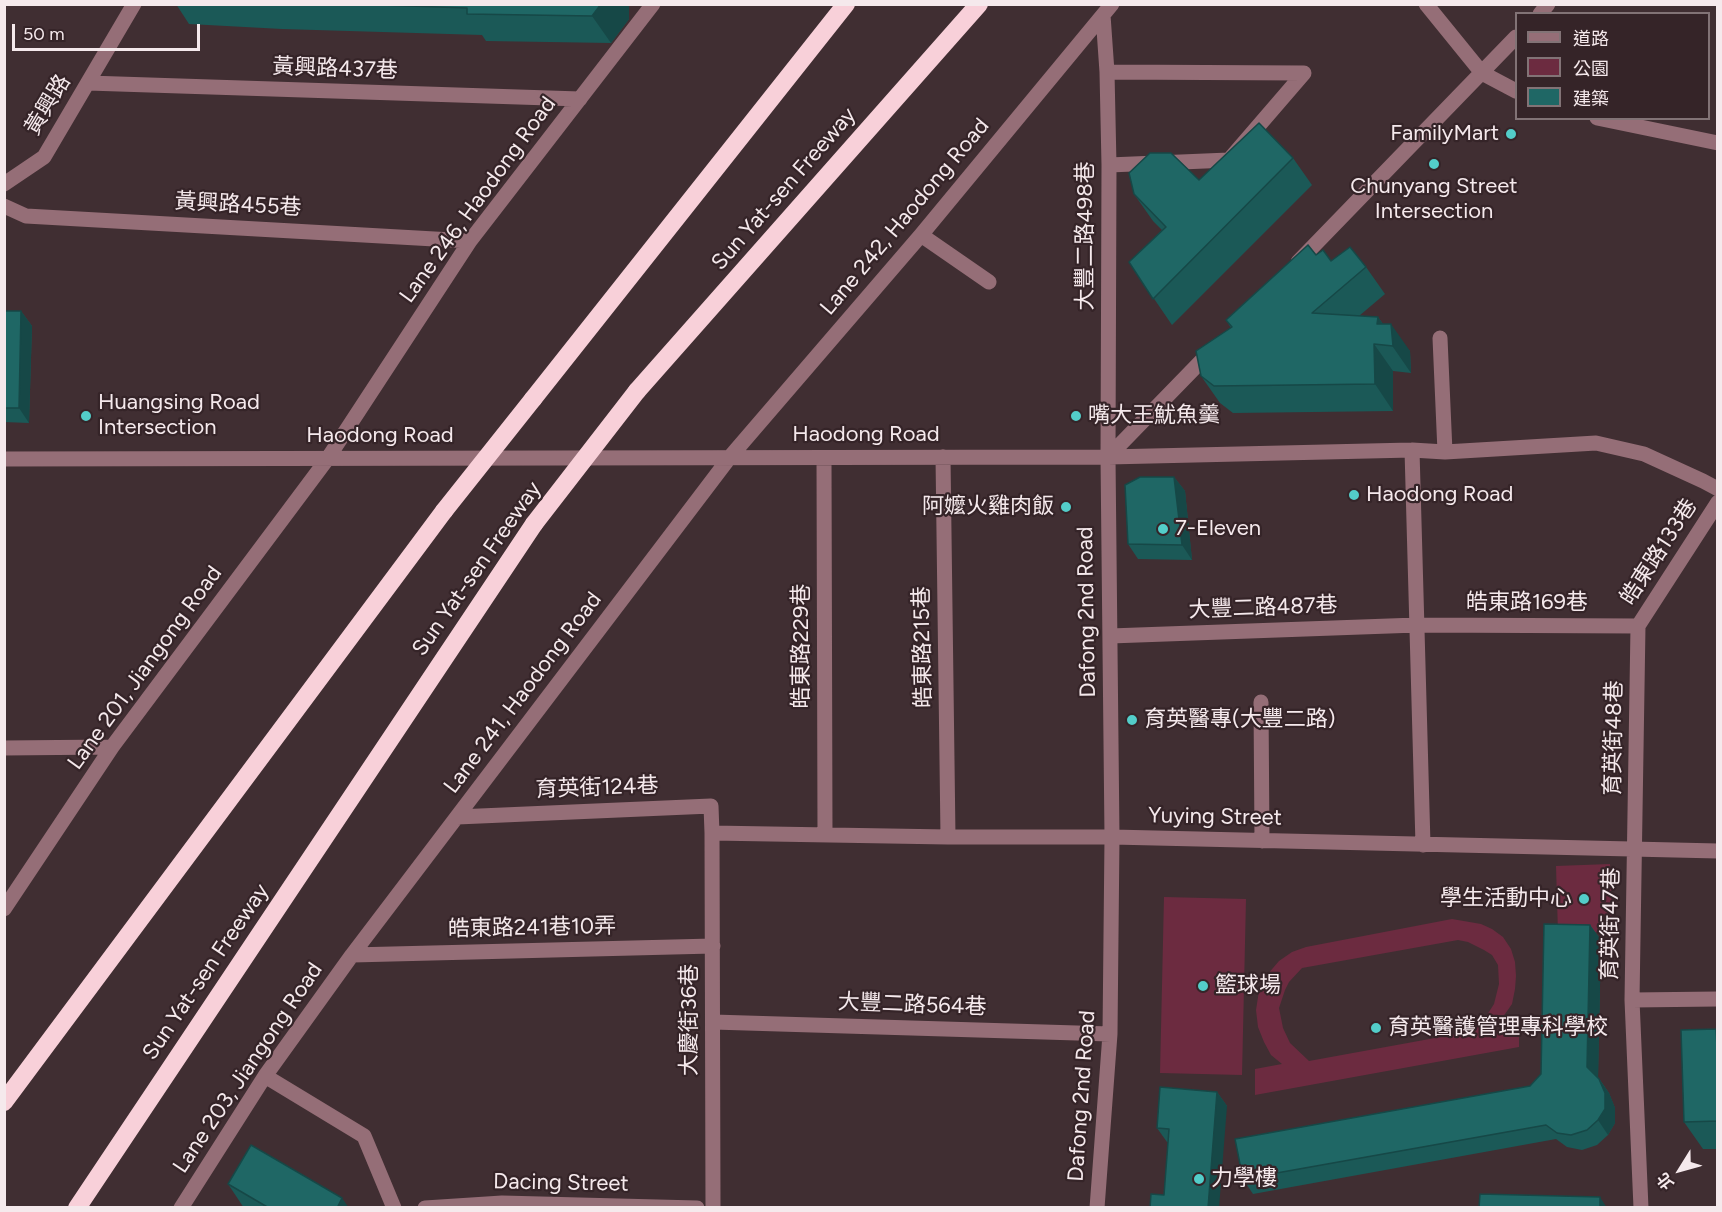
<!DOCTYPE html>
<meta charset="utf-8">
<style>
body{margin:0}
#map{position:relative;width:1722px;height:1212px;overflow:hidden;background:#402e32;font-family:Figtree,"Noto Sans TC",sans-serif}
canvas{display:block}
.frame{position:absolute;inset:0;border:6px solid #f5e9ec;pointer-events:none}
.legend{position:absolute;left:1515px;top:12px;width:195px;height:108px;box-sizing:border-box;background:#352428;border:2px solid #827376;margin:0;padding:8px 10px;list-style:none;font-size:18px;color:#f5e9ec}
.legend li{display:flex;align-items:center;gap:12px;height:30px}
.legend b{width:30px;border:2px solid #827376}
.north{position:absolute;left:1650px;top:1140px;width:60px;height:60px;-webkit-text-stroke:4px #352428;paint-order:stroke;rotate:233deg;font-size:16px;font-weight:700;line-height:24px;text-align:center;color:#f5e9ec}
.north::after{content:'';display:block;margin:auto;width:21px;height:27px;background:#f5e9ec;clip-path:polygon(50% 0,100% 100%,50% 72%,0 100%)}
.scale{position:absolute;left:12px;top:24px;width:188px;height:27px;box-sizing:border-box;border:3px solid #f5e9ec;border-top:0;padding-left:8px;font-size:18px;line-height:21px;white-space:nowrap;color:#f5e9ec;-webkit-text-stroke:4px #352428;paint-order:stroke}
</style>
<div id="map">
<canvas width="1722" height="1212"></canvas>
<div class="frame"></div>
<ul class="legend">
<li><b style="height:8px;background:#956e77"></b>道路</li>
<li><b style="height:16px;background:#6c2b40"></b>公園</li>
<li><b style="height:16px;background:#1f6765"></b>建築</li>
</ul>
<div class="north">北</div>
<div class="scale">50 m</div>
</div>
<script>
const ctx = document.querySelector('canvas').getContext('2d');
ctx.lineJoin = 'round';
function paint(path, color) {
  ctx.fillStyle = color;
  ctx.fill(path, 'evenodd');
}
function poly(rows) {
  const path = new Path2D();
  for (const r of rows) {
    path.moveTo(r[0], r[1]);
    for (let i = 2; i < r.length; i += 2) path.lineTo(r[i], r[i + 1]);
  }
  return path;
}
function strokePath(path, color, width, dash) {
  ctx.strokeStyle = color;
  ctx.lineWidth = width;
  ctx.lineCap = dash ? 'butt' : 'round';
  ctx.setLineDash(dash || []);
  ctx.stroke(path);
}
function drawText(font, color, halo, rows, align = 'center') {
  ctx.font = font + ' Figtree,"Noto Sans TC",sans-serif';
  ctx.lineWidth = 4.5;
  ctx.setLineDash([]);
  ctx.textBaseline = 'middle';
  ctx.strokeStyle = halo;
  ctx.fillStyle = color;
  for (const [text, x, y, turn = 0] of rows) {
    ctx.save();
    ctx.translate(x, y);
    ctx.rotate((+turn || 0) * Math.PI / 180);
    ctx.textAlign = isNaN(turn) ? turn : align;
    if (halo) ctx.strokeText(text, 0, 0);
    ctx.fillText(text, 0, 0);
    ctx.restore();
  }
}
paint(poly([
 [1610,864,1613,932,1558,933,1556,866],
 [1164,897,1246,899,1242,1075,1160,1073],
 [1452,919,1481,924,1492,929,1503,937,1511,949,1515,962,1516,976,1515,989,1512,1004,1505,1014,1495,1024,1479,1034,1519,1026,1519,1047,1255,1095,1255,1069,1282,1064,1271,1055,1264,1042,1258,1027,1256,1010,1259,991,1267,975,1279,961,1292,952,1306,947],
 [1458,940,1468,942,1484,950,1492,955,1498,965,1499,984,1494,1004,1487,1015,1474,1027,1457,1034,1309,1061,1290,1043,1283,1028,1279,1008,1285,990,1289,982,1302,968]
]), '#6c2b40');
strokePath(poly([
 [1426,4,1482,73,1516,91],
 [1540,14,1548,4],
 [1107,72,1304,73,1229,160,1109,165],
 [88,83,580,99],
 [1597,118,1718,143],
 [4,184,44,157,134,4],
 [4,206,26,216,470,241],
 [921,235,989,282],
 [1298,262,1516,37],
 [1440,338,1445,452],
 [1412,450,1423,845],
 [943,457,948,837],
 [1108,457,1212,350],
 [824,458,825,835],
 [4,459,1108,457,1412,450,1445,452,1596,443,1644,454,1703,481,1718,489],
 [1638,626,1632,1000,1641,1208],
 [1638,626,1718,502],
 [1110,636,1417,625,1638,626],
 [1261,702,1262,841],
 [4,748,112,747],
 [457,817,711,806,712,833,713,1208],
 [712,833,948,837,1112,837,1718,851],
 [4,909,112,747,328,458,470,241,653,4],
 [352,955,713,946],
 [1632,1000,1718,999],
 [713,1022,1110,1034],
 [265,1076,364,1136,394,1208],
 [181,1208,265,1076,352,955,730,457,921,235,1112,4],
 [425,1208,502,1203,697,1208],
 [1097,1208,1110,1034,1112,837,1108,457,1109,165,1107,72,1103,15]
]), '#956e77', 15);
strokePath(poly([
 [637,391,979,4],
 [533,399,846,4],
 [4,1102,444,511],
 [77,1208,534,524]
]), '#f8d0d9', 18);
strokePath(poly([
 [444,511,533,399],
 [534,524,637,391]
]), '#f8d0d9', 18);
paint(poly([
 [176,4,629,4,629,19,611,43,486,41,482,35,282,29,189,24],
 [1293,158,1312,185,1172,325,1129,262,1162,230,1153,221,1134,194,1199,180],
 [1316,255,1331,261,1366,267,1385,294,1359,316,1378,317,1383,324,1410,351,1411,373,1393,371,1393,411,1233,413,1220,403,1201,376,1231,328,1226,320],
 [4,311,21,311,32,326,29,423,4,422],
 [1174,477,1185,491,1192,560,1138,559,1128,544],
 [1590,925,1601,940,1598,1077,1609,1093,1615,1108,1615,1123,1608,1135,1597,1145,1582,1150,1567,1147,1556,1139,1253,1194,1243,1179,1530,1086,1541,1074],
 [1716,1029,1718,1031,1718,1149,1703,1149,1684,1122],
 [1217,1092,1227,1106,1164,1195,1168,1142,1167,1142,1157,1128],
 [228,1184,349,1208,244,1208]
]), '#1b5957');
paint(poly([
 [601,4,629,4,629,19,611,43,592,16],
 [21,311,32,326,29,423,19,408],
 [1378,317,1392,337,1391,324,1410,351,1411,373,1377,324],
 [1374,344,1393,371,1393,411,1375,384],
 [1174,477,1185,491,1192,560,1182,545],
 [1590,925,1601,940,1598,1081,1587,1067],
 [1716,1029,1718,1031,1718,1064],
 [1599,1079,1609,1093,1615,1108,1615,1123,1608,1135,1598,1120],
 [1217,1092,1227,1106,1219,1208,1208,1208],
 [1600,1197,1607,1208,1600,1208],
 [342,1198,349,1208,337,1208]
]), '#164847');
const building = poly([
 [352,4,601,4,592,16,467,14,467,8,352,4],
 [1259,123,1293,158,1153,299,1129,262,1166,227,1134,194,1129,173,1150,153,1171,153,1199,180,1259,123],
 [1308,245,1316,255,1323,250,1331,261,1350,247,1366,267,1312,313,1378,317,1377,324,1391,324,1393,346,1374,344,1375,384,1214,386,1201,376,1196,351,1232,327,1226,320,1308,245],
 [4,311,21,311,19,408,4,408,4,311],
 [1140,477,1174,477,1182,545,1128,544,1125,485,1140,477],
 [1544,924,1590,925,1587,1067,1599,1079,1605,1093,1605,1109,1598,1120,1587,1130,1571,1135,1557,1133,1546,1125,1243,1179,1235,1139,1530,1086,1541,1074,1544,924],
 [1716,1029,1718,1064,1718,1121,1684,1122,1681,1030,1716,1029],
 [1160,1087,1217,1092,1208,1208,1150,1208,1151,1194,1164,1195,1169,1129,1157,1128,1160,1087],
 [251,1145,342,1198,337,1208,269,1208,228,1184,251,1145],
 [1480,1194,1600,1197,1600,1208,1479,1208,1480,1194]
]);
paint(building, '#1f6765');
strokePath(building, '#164847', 1.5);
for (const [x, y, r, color] of [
 [1511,134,6,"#53cdc9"],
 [1434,164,6,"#53cdc9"],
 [86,416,6,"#53cdc9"],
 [1076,416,6,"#53cdc9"],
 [1354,495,6,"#53cdc9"],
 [1066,507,6,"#53cdc9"],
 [1163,529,6,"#53cdc9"],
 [1132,720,6,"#53cdc9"],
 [1584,899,6,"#53cdc9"],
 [1203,986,6,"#53cdc9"],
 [1376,1028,6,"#53cdc9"],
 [1199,1179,6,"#53cdc9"]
]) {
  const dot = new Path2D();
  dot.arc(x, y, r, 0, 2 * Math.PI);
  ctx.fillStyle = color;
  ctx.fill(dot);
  strokePath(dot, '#352428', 2);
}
drawText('22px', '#f5e9ec', '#352428', [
 ["黃興路437巷",335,69,2],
 ["黃興路",48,105,-59],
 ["Sun Yat-sen Freeway",784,189,-49],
 ["Lane 246, Haodong Road",478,200,-54],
 ["黃興路455巷",238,205,3],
 ["Lane 242, Haodong Road",905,217,-50],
 ["大豐二路498巷",1086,236,-90],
 ["Haodong Road",866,435],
 ["Haodong Road",380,436],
 ["皓東路133巷",1659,552,-57],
 ["Sun Yat-sen Freeway",477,569,-55],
 ["皓東路169巷",1527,603],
 ["大豐二路487巷",1263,608,-2],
 ["Dafong 2nd Road",1087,612,-91],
 ["皓東路229巷",802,646,-90],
 ["皓東路215巷",923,647,-91],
 ["Lane 201, Jiangong Road",145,668,-54],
 ["Lane 241, Haodong Road",523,693,-53],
 ["育英街48巷",1614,738,-89],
 ["育英街124巷",597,788,-2],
 ["Yuying Street",1215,817,1],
 ["育英街47巷",1611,924,-89],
 ["皓東路241巷10弄",532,928,-1],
 ["Sun Yat-sen Freeway",206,972,-56],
 ["大豐二路564巷",912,1005,2],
 ["大慶街36巷",690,1020,-90],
 ["Lane 203, Jiangong Road",248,1068,-56],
 ["Dafong 2nd Road",1082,1096,-86],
 ["Dacing Street",561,1183,1]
]);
drawText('22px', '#f5e9ec', '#352428', [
 ["FamilyMart",1499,134,"right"],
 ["Chunyang Street",1434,187,"center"],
 ["Intersection",1434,212,"center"],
 ["Huangsing Road",98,403],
 ["Intersection",98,428],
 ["嘴大王魷魚羹",1088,416],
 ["Haodong Road",1366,495],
 ["阿嬤火雞肉飯",1054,507,"right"],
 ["7-Eleven",1175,529],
 ["育英醫專(大豐二路)",1144,720],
 ["學生活動中心",1572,899,"right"],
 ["籃球場",1215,986],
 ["育英醫護管理專科學校",1388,1028],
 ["力學樓",1211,1179]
], 'left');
</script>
